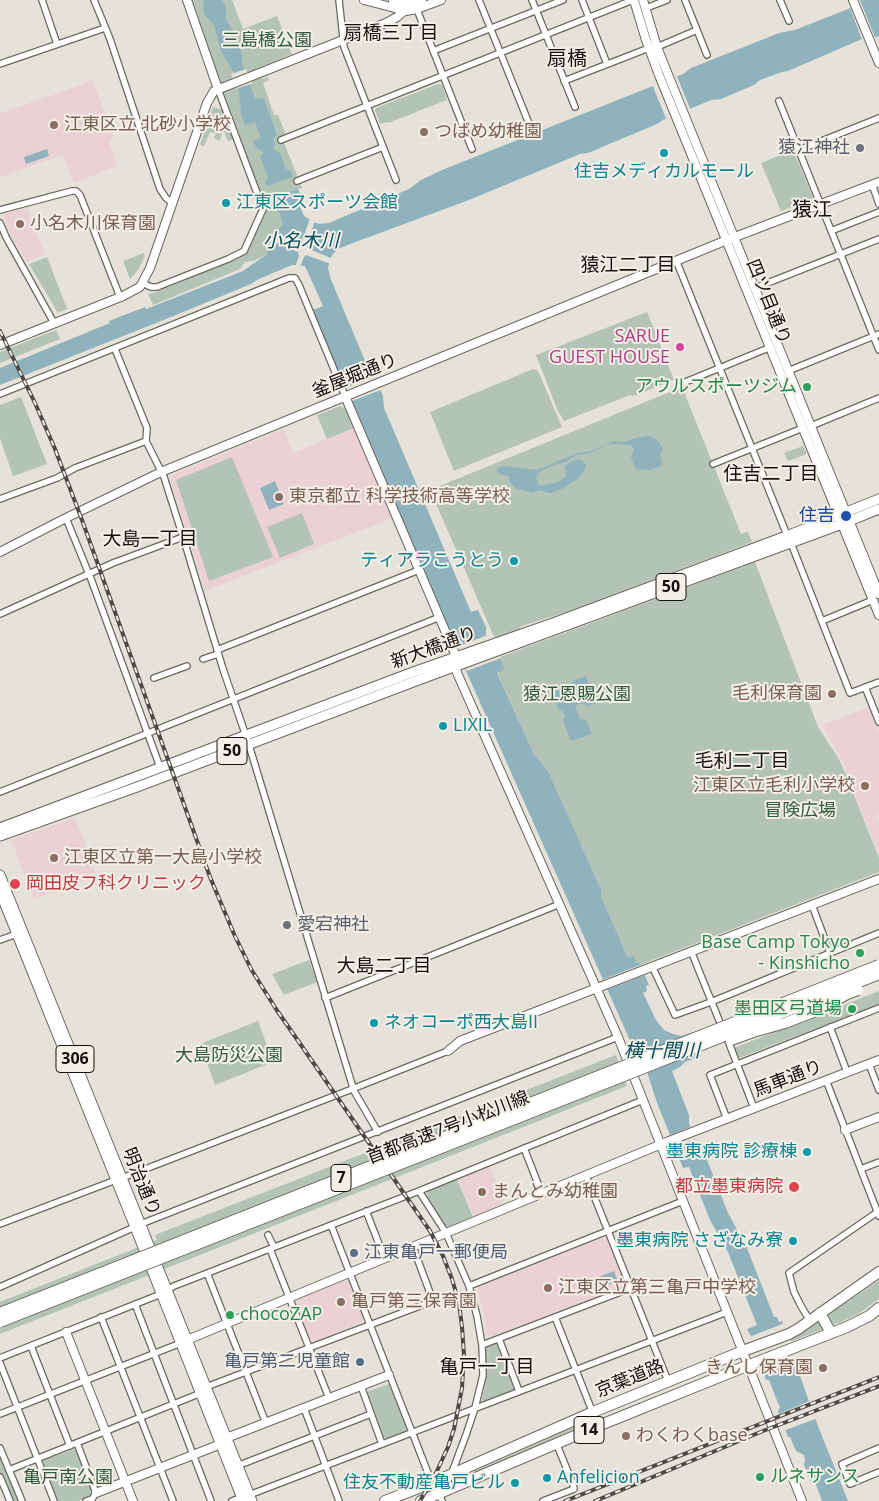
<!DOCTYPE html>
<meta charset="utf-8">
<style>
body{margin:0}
canvas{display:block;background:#e6e2da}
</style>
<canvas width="879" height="1501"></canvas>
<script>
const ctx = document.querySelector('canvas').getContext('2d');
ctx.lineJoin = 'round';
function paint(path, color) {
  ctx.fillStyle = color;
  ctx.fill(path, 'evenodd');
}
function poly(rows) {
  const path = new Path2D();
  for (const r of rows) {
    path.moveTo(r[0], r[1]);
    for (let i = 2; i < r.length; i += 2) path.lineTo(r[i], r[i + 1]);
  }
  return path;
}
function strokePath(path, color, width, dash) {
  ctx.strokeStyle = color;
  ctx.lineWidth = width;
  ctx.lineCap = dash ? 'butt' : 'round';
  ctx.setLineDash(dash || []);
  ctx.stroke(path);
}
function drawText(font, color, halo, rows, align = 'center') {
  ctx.font = font + ' "Open Sans","Noto Sans JP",sans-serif';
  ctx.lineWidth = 4;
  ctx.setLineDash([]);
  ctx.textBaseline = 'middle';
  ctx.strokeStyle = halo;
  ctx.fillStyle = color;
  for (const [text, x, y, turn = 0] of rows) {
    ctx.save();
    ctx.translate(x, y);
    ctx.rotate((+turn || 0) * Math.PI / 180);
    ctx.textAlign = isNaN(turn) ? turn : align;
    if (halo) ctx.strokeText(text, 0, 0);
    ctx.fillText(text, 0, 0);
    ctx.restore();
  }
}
paint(poly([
 [93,81,113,136,109,141,117,166,74,183,63,155,0,177,0,113],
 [27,207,45,255,27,262,11,235,3,214],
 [354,428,393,518,205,591,169,476,284,429,293,453],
 [869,707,879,732,879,814,876,815,879,823,879,855,841,758,822,725],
 [73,818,76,820,97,876,34,899,11,840],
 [490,1166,505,1204,474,1217,458,1179],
 [603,1238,607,1239,624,1282,622,1287,490,1337,486,1336,484,1314,477,1290,479,1286],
 [344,1280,349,1282,363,1319,361,1323,314,1341,309,1339,295,1304,297,1299]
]), '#ebd1d6');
paint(poly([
 [190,0,232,0,243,29,277,16,292,54,258,68,262,79,268,77,269,80,263,83,274,115,278,115,287,138,283,140,302,188,272,199,274,207,280,214,283,225,271,250,267,254,254,261,245,262,240,269,153,305,148,294,159,291,225,264,248,252,267,210],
 [438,84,442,85,447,100,388,123,387,122,380,124,375,110,376,108],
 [213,107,223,110,234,139,228,141,224,132,222,132,220,141,214,138,216,133,210,132,204,146,200,145],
 [793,150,813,198,781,211,761,163],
 [144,253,145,256,138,270,130,279,123,261],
 [47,257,67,309,58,313,29,264],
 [647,312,674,380,633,396,630,395,564,421,557,409,536,355],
 [56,330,60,339,0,363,0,352],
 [533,369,538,371,562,427,454,471,430,412],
 [682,387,741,534,748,532,752,542,570,611,519,627,520,629,495,639,430,490],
 [21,397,47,464,13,476,0,438,0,405],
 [340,406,349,410,354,428,327,439,317,415],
 [803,446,807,454,788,461,784,453],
 [232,457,273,557,209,581,176,480],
 [302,513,314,544,280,558,267,527],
 [755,562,818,727,839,759,847,777,879,858,879,872,640,965,639,962,636,963,634,957,628,958,601,896,601,889,548,771,534,754,497,672,505,668,500,657],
 [309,960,317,982,284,995,272,974],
 [879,991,879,1004,739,1058,734,1048],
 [258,1021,273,1062,215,1085,200,1044],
 [616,1055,627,1086,0,1334,0,1302,157,1240,155,1235],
 [457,1179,473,1217,450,1227,446,1226,427,1196,428,1191],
 [879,1280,879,1299,858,1314,839,1323,834,1324,830,1322,828,1315],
 [818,1322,820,1322,823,1328,821,1330,760,1353,759,1351,798,1336],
 [496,1344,498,1344,515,1389,514,1391,486,1403,482,1400,486,1380,486,1349,487,1347],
 [389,1384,407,1428,405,1432,387,1439,383,1437,366,1392],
 [590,1420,590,1422,466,1477,465,1476],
 [75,1449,77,1449,93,1492,91,1496,79,1501,57,1501,43,1464,44,1460],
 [0,1453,20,1501,12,1501,0,1473]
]), '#b3c3b6');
paint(poly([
 [203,0,222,0,224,3,226,9,226,19,236,38,242,55,242,65,255,98,264,99,276,132,276,136,273,138,275,143,273,149,280,153,286,169,291,171,293,177,267,186,265,183,268,177,260,157,264,152,257,149,253,141,261,138,255,122,245,125,241,114,239,92,234,73,221,51,214,25,204,14],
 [860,0,879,0,879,36,863,42,862,39,788,71,782,72,760,80,754,85,721,99,711,100,663,120,657,124,588,153,580,154,469,200,350,244,338,249,333,254,330,259,328,268,330,277,339,299,366,363,372,370,383,396,384,408,471,612,478,610,486,627,486,635,492,638,500,657,505,669,497,673,534,754,548,771,601,889,601,896,628,958,634,956,636,963,639,962,649,985,646,986,647,991,643,993,656,1020,664,1030,673,1034,681,1036,693,1032,701,1056,685,1062,680,1067,672,1071,689,1115,689,1123,696,1143,702,1147,728,1213,747,1248,774,1317,777,1317,779,1322,782,1321,795,1362,818,1426,848,1501,822,1501,815,1482,811,1482,804,1465,805,1460,804,1455,796,1451,790,1437,788,1437,778,1411,780,1407,778,1403,769,1380,766,1380,751,1336,747,1329,757,1325,728,1252,710,1220,689,1167,683,1168,656,1100,641,1053,636,1054,423,574,313,310,323,306,305,266,292,265,259,279,251,284,166,319,0,385,0,368,110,323,109,321,145,307,146,309,243,271,267,254,269,249,271,249,280,227,283,225,280,214,274,207,271,199,298,189,300,194,298,195,298,202,304,216,313,222,319,224,329,223,409,189,421,180,442,170,683,74,691,68,779,33,795,30,848,9],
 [47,149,49,156,26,164,24,157],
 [645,435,655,438,663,448,660,455,662,463,660,467,649,470,637,469,634,466,631,457,634,450,632,446,618,444,608,444,591,453,576,455,567,461,546,468,537,474,536,479,539,485,541,486,558,482,566,476,566,472,564,467,568,463,579,459,586,464,585,470,576,480,564,488,552,493,548,493,539,490,533,493,515,488,510,482,509,476,500,474,496,471,498,468,504,466,537,470,578,453,592,451,609,443,613,441,624,442,639,437,645,437],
 [275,481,284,504,269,510,260,488],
 [586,676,596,703,588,706,582,703,575,706,580,719,586,720,592,734,571,741,563,720,565,717,563,711,559,710,551,689,563,684,567,686,573,683,575,680],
 [614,1271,618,1281,596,1290,591,1280]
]), '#90b2bd');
paint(poly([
 [856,0,860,0,876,40,864,45,849,5],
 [246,69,253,83,236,89,231,74],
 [676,74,691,111,667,121,652,84],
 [310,218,315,220,307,246,307,248,333,259,331,264,306,255,304,257,300,267,295,267,299,256,298,252,272,241,274,237,297,245,301,245],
 [377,375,383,389,352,401,346,388],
 [490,634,501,658,467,671,457,647],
 [640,965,645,975,609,989,604,979],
 [693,1126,697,1138,675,1147,670,1135],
 [785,1323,797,1361,762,1374,749,1337],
 [812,1400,818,1418,783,1431,776,1415]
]), '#e6e2da');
const street = poly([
 [42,0,57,44],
 [94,0,110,39,160,189,166,198,172,203],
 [339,0,344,47,396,180],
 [479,0,530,126],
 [532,0,575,107],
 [582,0,607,64],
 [685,0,707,55],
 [780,0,789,21],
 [416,7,472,149],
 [646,8,667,0],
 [657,47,697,30],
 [433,51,563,0],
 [0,64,105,28],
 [564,81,649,48],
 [779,101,879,350],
 [281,140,633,0],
 [799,150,879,118],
 [297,181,383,147],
 [872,184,879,204],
 [0,210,72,191,76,191,80,195,120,297],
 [0,223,6,237,54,323],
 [831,231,879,212],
 [676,260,787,535],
 [142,283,151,287,157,287,228,259,244,251,263,209,218,89],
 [755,288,879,239],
 [115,349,147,428,146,441,164,477,183,537,223,669,249,745,354,1091,378,1132],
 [788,371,879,334],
 [678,385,771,347],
 [0,394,289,278,295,278,299,285,345,396],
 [811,426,879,398],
 [713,464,803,428],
 [0,499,57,478,75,468,146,441],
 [66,518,91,579,160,767],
 [791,543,850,693,879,682],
 [0,614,113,563,183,537],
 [822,621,873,600],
 [217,650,419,570],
 [203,659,218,654],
 [154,678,187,666],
 [865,687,879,722],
 [0,792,440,617],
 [812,905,830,953],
 [0,940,17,934],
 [691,951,723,1030],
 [652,966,675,1015,711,1002,879,933],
 [325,998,560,904],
 [830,1027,847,1072],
 [727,1038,754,1108],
 [869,1064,879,1090],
 [826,1080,879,1216],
 [727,1119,710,1075,879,1008],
 [524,1148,542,1194],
 [861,1169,879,1162],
 [586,1176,668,1381],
 [122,1178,347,1091,448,1051],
 [419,1191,446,1233,469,1286,477,1316,482,1345,483,1375,475,1408,466,1435,451,1475,441,1491],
 [366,1211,385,1259],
 [0,1224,116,1180],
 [331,1225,428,1473,424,1480,434,1482,442,1501],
 [268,1235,274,1247],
 [270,1249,329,1398],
 [207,1273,266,1423],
 [469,1286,683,1201],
 [0,1287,146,1222,618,1037],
 [135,1304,211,1501],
 [101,1317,173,1501],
 [555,1317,598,1426],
 [810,1321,801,1306,794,1292,789,1273,879,1211],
 [499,1339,519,1391],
 [482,1345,631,1288],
 [31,1346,70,1446],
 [0,1358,161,1294,174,1286,419,1191,643,1100],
 [0,1363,54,1501],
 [361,1386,382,1444],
 [206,1387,433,1301,413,1247],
 [304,1408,339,1501],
 [0,1414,181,1343],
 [77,1443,96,1493,92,1499,86,1501],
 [0,1448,22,1501],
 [879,1448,842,1464,850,1484,879,1472],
 [237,1466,371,1414],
 [9,1470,201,1393],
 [0,1477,10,1501],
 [249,1495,727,1312],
 [232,1501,242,1497],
 [543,1501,574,1489,573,1484,557,1445]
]);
const secondary = poly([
 [187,0,218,89],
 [364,0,406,11,417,9,441,0],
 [393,0,409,4,422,0],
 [634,0,646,40,659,75,879,615],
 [643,0,657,47,667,72,879,594],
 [853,0,879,63],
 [0,345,123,296,140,287,150,268,207,103,214,91,386,23,397,17,415,2],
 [345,396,455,654,455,667,458,675,618,1037,802,1501],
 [0,552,64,519,161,472,727,240,879,182],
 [448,1051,460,1041,879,879],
 [845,1130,879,1117],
 [66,1332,133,1501],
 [182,1342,669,1141,879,1060],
 [96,1493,221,1444,226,1438,234,1435,389,1375]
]);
const primary = poly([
 [0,828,416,671,553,623,789,535,879,499],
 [0,836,137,787,421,679,842,524,879,509],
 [0,875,252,1501],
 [0,892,135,1227,243,1501]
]);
const highway = poly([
 [820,1313,831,1333],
 [385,1501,434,1482,593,1412,743,1351,789,1334,798,1329,879,1272],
 [421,1501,598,1426,729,1373,847,1327,869,1316,879,1308]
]);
strokePath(street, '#6a675f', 8);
strokePath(secondary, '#6a675f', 10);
strokePath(primary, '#6a675f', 11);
strokePath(highway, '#6a675f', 12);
strokePath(street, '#fff', 5.5);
strokePath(secondary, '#fff', 8);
strokePath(primary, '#fff', 9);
strokePath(highway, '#fff', 10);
const rail = poly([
 [0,331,35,403,55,449,82,520,210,877,234,934,251,969,276,1009,430,1231,443,1256,452,1279,459,1303,462,1327,464,1355,462,1388,454,1429,448,1447,436,1473,420,1501],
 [565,1501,879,1377],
 [595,1501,763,1431,879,1386]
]);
strokePath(rail, '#4c4946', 4);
strokePath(rail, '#f3efe7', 2, [5.5]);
const highwayBridge = poly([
 [731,1040,753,1032,785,1023,821,1009,847,994,858,990],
 [0,1313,879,965],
 [0,1322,639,1070,879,974]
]);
strokePath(highwayBridge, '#6a675f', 12, []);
strokePath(highwayBridge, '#fff', 10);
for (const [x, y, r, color] of [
 [54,125,5,"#8d6e63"],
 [424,132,5,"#8d6e63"],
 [860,148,5,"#6b7280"],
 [664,153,5,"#0f9aa8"],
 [226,203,5,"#0f9aa8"],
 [20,224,5,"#8d6e63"],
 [680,347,5,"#d1479c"],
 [807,387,5,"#2e9e5b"],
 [279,497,5,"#8d6e63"],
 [846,516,6,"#1a4fb4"],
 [514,561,5,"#0f9aa8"],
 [832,694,5,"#8d6e63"],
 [443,726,5,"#0f9aa8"],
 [865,786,5,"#8d6e63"],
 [54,858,5,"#8d6e63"],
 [15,884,6,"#e0444e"],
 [287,925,5,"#6b7280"],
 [860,953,5,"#2e9e5b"],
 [852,1009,5,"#2e9e5b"],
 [374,1023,5,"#0f9aa8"],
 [807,1152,5,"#0f9aa8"],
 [794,1187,6,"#e0444e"],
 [482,1192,5,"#8d6e63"],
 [793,1241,5,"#0f9aa8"],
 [354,1253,5,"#5c6f8a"],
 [548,1288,5,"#8d6e63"],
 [341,1302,5,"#8d6e63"],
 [230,1315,5,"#2e9e5b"],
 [360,1362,5,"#5c6f8a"],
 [823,1368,5,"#8d6e63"],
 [626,1436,5,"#8d6e63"],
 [760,1477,5,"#2e9e5b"],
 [547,1478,5,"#0f9aa8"],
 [515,1483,5,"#0f9aa8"]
]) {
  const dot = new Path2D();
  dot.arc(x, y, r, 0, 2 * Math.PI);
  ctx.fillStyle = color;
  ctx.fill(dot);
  strokePath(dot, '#f3efe7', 2);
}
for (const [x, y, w] of [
 [671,587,30],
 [232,751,30],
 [75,1059,38],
 [341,1178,20],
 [589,1430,30]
]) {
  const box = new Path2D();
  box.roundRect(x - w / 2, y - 13.5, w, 27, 4);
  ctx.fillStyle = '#f3efe7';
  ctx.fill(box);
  strokePath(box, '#141210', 1);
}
drawText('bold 16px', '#141210', null, [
 ["50",671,587],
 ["50",232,751],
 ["306",75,1059],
 ["7",341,1178],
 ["14",589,1430]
]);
drawText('18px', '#305b3c', '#f3efe7', [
 ["三島橋公園",267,41],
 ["猿江恩賜公園",577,695],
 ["冒険広場",800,811],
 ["大島防災公園",229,1056],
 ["亀戸南公園",68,1478]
]);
drawText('18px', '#785e54', '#f3efe7', [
 ["江東区立 北砂小学校",64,125],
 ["つばめ幼稚園",434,132],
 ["小名木川保育園",30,224],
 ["東京都立 科学技術高等学校",289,497],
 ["毛利保育園",822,694,"right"],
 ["江東区立毛利小学校",855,786,"right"],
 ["江東区立第一大島小学校",64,858],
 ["まんとみ幼稚園",492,1192],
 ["江東区立第三亀戸中学校",558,1288],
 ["亀戸第三保育園",351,1302],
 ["きんし保育園",813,1368,"right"],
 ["わくわくbase",636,1436]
], 'left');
drawText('18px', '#5b616d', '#f3efe7', [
 ["猿江神社",850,148],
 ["愛宕神社",297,925,"left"]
], 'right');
drawText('18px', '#0d838f', '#f3efe7', [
 ["住吉メディカルモール",664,172,"center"],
 ["江東区スポーツ会館",236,203],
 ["ティアラこうとう",504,561,"right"],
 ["LIXIL",453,726],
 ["ネオコーポ西大島II",384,1023],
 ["墨東病院 診療棟",797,1152,"right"],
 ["墨東病院 さざなみ寮",783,1241,"right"],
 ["Anfelicion",557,1478],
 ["住友不動産亀戸ビル",505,1483,"right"]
], 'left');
drawText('18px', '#141210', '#f3efe7', [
 ["四ツ目通り",768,302,68],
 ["釜屋堀通り",355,376,-22],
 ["新大橋通り",434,648,-20],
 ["馬車通り",788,1079,-21],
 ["首都高速7号小松川線",448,1128,-21],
 ["明治通り",141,1182,68],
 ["京葉道路",630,1379,-22]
]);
drawText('18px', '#b23c85', '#f3efe7', [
 ["SARUE",670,337],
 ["GUEST HOUSE",670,358]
], 'right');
drawText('18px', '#27864d', '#f3efe7', [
 ["アウルスポーツジム",797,387],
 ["Base Camp Tokyo",850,943],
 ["- Kinshicho",850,964],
 ["墨田区弓道場",842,1009],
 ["chocoZAP",240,1315,"left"],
 ["ルネサンス",770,1477,"left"]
], 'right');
drawText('18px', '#164399', '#f3efe7', [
 ["住吉",835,516]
], 'right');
drawText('18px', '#be3a42', '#f3efe7', [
 ["岡田皮フ科クリニック",26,884],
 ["都立墨東病院",783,1187,"right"]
], 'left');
drawText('18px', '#4e5e75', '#f3efe7', [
 ["江東亀戸一郵便局",364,1253],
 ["亀戸第二児童館",350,1362,"right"]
], 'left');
drawText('19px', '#141210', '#f3efe7', [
 ["扇橋三丁目",391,34],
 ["猿江二丁目",628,266],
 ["住吉二丁目",771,475],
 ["大島一丁目",150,540],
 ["毛利二丁目",742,762],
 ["大島二丁目",384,967],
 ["亀戸一丁目",487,1368]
]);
drawText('italic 19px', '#004d5e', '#f3efe7', [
 ["小名木川",301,242],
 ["横十間川",662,1052]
]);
drawText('20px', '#141210', '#f3efe7', [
 ["扇橋",567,59],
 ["猿江",812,210]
]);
</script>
